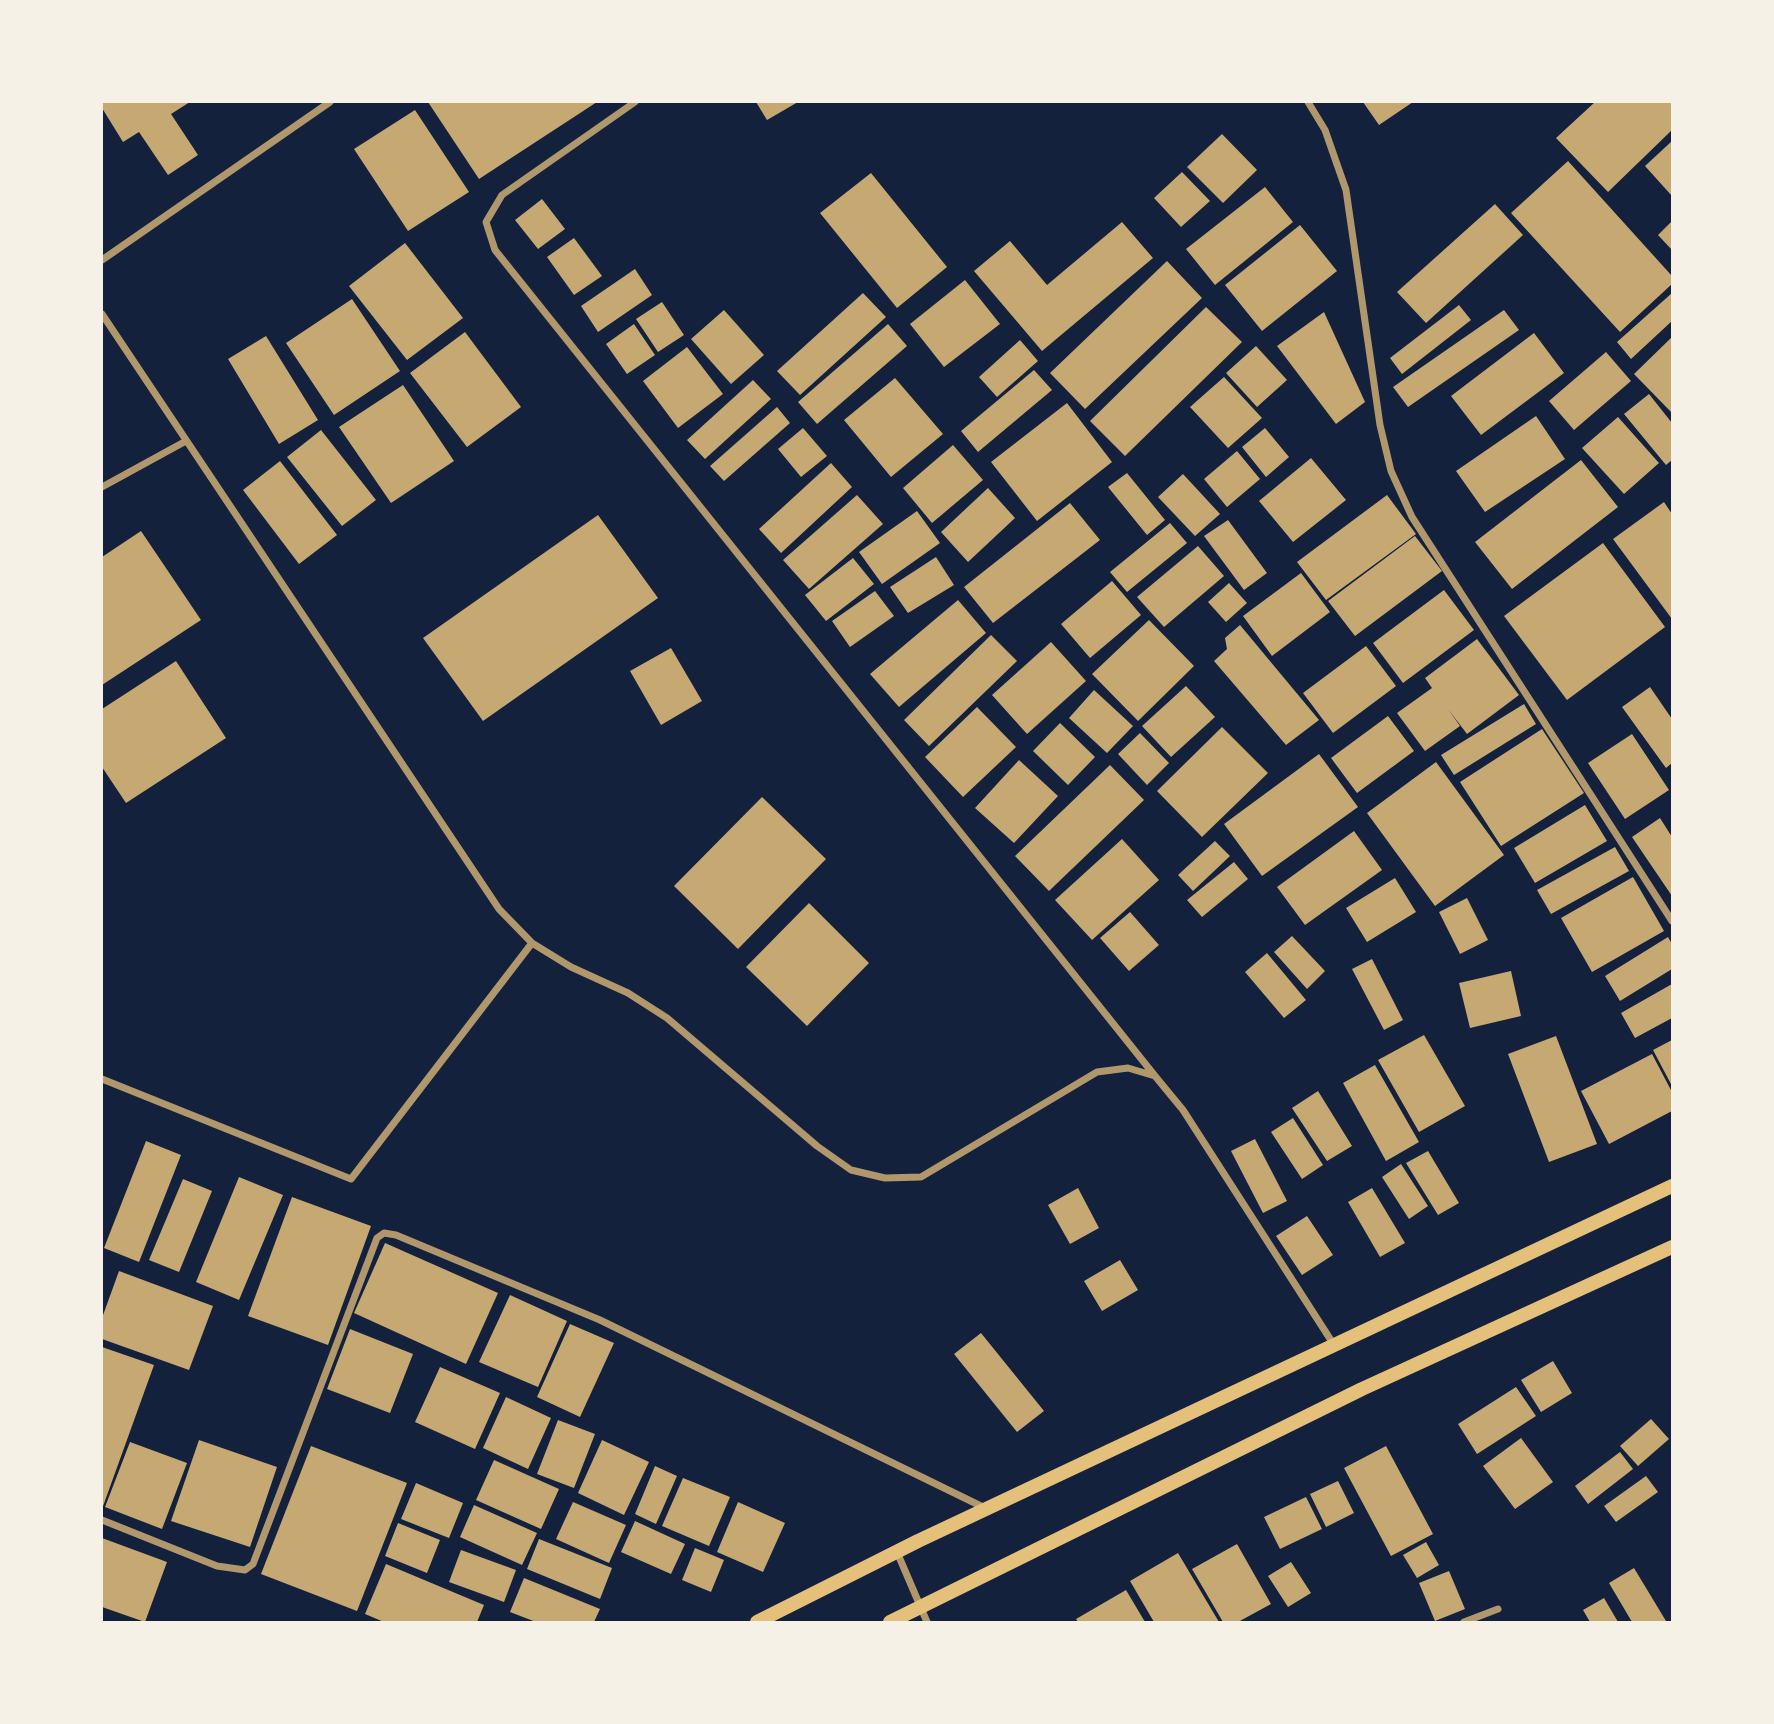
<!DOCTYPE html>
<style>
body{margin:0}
#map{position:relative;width:1774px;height:1724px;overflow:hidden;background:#14213d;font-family:"DM Sans",sans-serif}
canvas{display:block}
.frame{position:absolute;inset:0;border:103px solid #f6f1e7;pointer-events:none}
</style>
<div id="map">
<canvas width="1774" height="1724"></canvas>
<div class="frame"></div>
</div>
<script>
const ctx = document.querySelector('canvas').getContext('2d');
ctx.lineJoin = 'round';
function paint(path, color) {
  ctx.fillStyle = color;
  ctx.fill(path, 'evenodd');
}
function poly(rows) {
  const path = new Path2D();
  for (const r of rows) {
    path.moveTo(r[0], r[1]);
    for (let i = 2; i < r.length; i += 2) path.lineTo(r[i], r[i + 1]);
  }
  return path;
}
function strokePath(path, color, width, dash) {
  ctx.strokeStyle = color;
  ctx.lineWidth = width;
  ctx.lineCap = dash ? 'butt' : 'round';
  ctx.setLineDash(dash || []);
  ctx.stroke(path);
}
paint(poly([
 [102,102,190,102,171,114,198,155,168,175,139,132,123,142,102,108],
 [428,102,597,102,479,179],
 [756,102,798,102,767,120],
 [1363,102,1413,102,1379,125],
 [1595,102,1672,102,1672,130,1608,192,1556,138],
 [415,110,469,192,408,231,354,149],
 [1222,134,1257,170,1223,203,1187,167],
 [1672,141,1672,196,1645,166],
 [1568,161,1672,276,1672,284,1620,332,1511,213],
 [1182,172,1210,201,1181,227,1154,198],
 [871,173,947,267,897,308,820,213],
 [1265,187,1293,222,1215,285,1186,249],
 [542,199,565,229,538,249,515,220],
 [1495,204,1523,235,1426,323,1397,292],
 [1672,221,1672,250,1658,235],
 [1122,222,1153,258,1042,351,974,271,1010,241,1047,285],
 [1300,225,1337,271,1262,331,1225,285],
 [574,238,602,276,574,295,547,257],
 [405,243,463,318,407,360,349,286],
 [1167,261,1202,298,1085,409,1050,373],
 [635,269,652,295,598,332,581,306],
 [965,280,1000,324,944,367,910,324],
 [863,293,886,317,800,395,777,371],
 [1672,293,1672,321,1631,359,1617,342],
 [352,299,400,371,334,415,286,343],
 [662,302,684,335,658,352,636,319],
 [1459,305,1471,320,1402,374,1390,358],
 [1206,307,1242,342,1125,456,1090,421],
 [724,310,764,355,731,384,691,339],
 [1504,310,1519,330,1408,407,1393,387],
 [1324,312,1365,402,1336,424,1277,346],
 [634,324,655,355,627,374,606,344],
 [888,324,907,346,817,424,798,402],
 [465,332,521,407,467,447,410,373],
 [1534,333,1564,373,1481,435,1451,396],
 [266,336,318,420,279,444,228,359],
 [1672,337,1672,413,1634,374],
 [1020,340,1038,361,997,397,979,377],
 [1256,346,1287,380,1257,407,1226,373],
 [687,347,723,394,678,428,643,381],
 [1606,352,1631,381,1574,430,1549,401],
 [1034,370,1052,390,978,452,961,431],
 [1224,377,1262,418,1228,448,1190,407],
 [895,378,943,434,891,477,844,420],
 [753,380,771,399,705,459,687,440],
 [403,385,454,461,391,503,339,427],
 [1649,394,1672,423,1672,460,1666,465,1624,414],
 [1067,403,1112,462,1037,521,991,462],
 [777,407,790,423,724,481,710,466],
 [1536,416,1565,459,1485,512,1456,471],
 [1618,417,1659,463,1624,494,1582,448],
 [803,428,827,456,801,477,778,449],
 [1265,428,1289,457,1266,477,1242,447],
 [321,430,376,500,342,526,287,457],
 [953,445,983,480,932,523,903,488],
 [1237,451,1260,479,1227,507,1204,479],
 [1311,458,1346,500,1293,542,1259,501],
 [1581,460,1618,507,1512,589,1475,542],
 [280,461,337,535,299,564,243,490],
 [831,463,852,487,781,553,759,529],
 [1127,473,1165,520,1147,535,1108,487],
 [1183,474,1220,514,1195,536,1158,497],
 [988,488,1015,518,968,562,941,532],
 [857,495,883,524,809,589,783,560],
 [1387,495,1416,534,1326,600,1297,562],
 [1664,502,1672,514,1672,619,1613,539],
 [1070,503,1100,540,993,623,964,587],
 [917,511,940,543,882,584,859,552],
 [598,515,658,598,483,721,423,638],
 [1228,520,1267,573,1244,590,1204,536],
 [1170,523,1187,543,1127,592,1110,572],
 [141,531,201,620,102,685,102,557],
 [1415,536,1442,571,1355,636,1328,601],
 [1603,543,1665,627,1567,700,1504,616],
 [1198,546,1224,576,1164,627,1137,597],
 [936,557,954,585,908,613,890,587],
 [853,558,874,584,826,621,805,595],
 [1301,573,1330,612,1272,656,1243,616],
 [1112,581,1141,615,1090,658,1061,624],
 [1229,583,1247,603,1226,622,1208,602],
 [1444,590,1474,630,1403,683,1373,643],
 [875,591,894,616,850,647,832,621],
 [958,600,986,633,899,707,870,674],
 [1149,620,1194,666,1138,721,1092,674],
 [1240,625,1319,720,1286,745,1214,661,1227,649,1225,638],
 [991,635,1017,661,929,746,904,720],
 [1477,639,1519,695,1467,734,1448,709,1460,726,1425,751,1397,713,1432,688,1425,678],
 [1051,642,1086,681,1027,734,992,695],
 [1366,646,1396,686,1333,733,1303,693],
 [671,648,702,701,661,725,630,671],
 [176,661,226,738,126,803,102,767,102,709],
 [1186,686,1215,717,1171,757,1142,726],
 [1650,687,1672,719,1672,763,1666,768,1622,707],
 [1094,690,1133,726,1107,753,1069,718],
 [1524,704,1536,724,1454,775,1441,755],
 [977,707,1016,747,963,797,925,757],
 [1388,716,1414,751,1357,793,1331,758],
 [1060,723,1095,757,1068,785,1033,751],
 [1222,727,1268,773,1202,837,1157,791],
 [1542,729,1584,793,1501,846,1460,782],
 [1140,733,1169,763,1147,785,1118,754],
 [1632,734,1669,790,1625,819,1588,763],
 [1319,754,1358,807,1262,876,1224,824],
 [1019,760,1058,796,1014,843,975,808],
 [1436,762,1504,855,1435,906,1367,813],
 [1110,765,1144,800,1049,891,1015,856],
 [762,797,826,859,738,949,674,886],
 [1585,805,1607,841,1535,883,1514,848],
 [1660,818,1672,837,1672,896,1632,837],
 [1354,831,1382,870,1305,925,1277,887],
 [1122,839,1159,880,1092,940,1055,900],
 [1215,841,1230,856,1193,891,1178,875],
 [1615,847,1629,871,1551,914,1537,890],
 [1234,862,1248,879,1202,917,1187,900],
 [1633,877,1664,931,1592,972,1561,918],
 [1395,878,1416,912,1367,942,1346,908],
 [1467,898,1488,940,1460,954,1439,912],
 [809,903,869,963,807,1026,746,967],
 [1130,912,1159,945,1129,971,1100,938],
 [1292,936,1325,971,1307,989,1274,952],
 [1668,937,1672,944,1672,969,1620,1001,1605,976],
 [1267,953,1306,1000,1284,1018,1245,972],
 [1372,959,1403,1020,1384,1030,1352,969],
 [1511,971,1521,1016,1470,1028,1459,983],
 [1672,984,1672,1018,1635,1038,1621,1013],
 [1424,1035,1465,1106,1419,1132,1378,1060],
 [1556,1036,1597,1144,1549,1162,1508,1054],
 [1672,1040,1672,1086,1653,1050],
 [1652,1054,1672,1092,1672,1111,1609,1144,1581,1091],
 [1375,1065,1419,1142,1386,1161,1343,1083],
 [1318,1091,1352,1146,1327,1161,1292,1108],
 [1293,1118,1323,1165,1302,1179,1271,1132],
 [1255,1139,1287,1201,1263,1213,1231,1151],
 [146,1141,181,1155,139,1262,104,1248],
 [1428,1151,1459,1203,1438,1215,1406,1163],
 [1401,1164,1428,1206,1409,1219,1382,1177],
 [239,1177,283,1195,239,1300,196,1282],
 [183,1179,212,1191,179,1272,149,1260],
 [1078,1188,1099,1228,1070,1244,1048,1205],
 [1372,1188,1405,1243,1380,1257,1348,1202],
 [292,1197,371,1226,328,1345,248,1316],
 [1307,1216,1333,1255,1302,1275,1276,1236],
 [385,1243,498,1293,466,1364,354,1313],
 [1120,1260,1138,1290,1102,1311,1084,1281],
 [119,1271,213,1306,189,1370,102,1339,102,1318],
 [510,1295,567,1321,538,1387,479,1362],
 [570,1324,614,1343,580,1417,537,1397],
 [350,1329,413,1354,390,1413,327,1389],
 [981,1333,1044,1411,1017,1432,954,1354],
 [102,1347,154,1365,102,1509],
 [1553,1361,1572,1393,1541,1412,1521,1380],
 [440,1367,500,1393,475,1449,415,1422],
 [1516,1387,1536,1416,1477,1454,1458,1424],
 [506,1397,551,1418,528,1469,483,1448],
 [1651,1419,1669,1439,1638,1466,1620,1446],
 [558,1420,595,1434,574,1488,537,1474],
 [1521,1438,1553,1482,1515,1509,1483,1466],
 [199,1440,277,1467,250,1547,171,1521],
 [602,1440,649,1462,624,1515,578,1493],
 [130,1442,187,1463,162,1529,105,1507],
 [311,1446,407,1483,357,1611,261,1574],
 [1386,1446,1433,1534,1391,1556,1344,1468],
 [1620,1452,1633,1469,1588,1504,1575,1486],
 [494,1460,559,1489,541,1529,476,1500],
 [655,1466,677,1476,656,1524,635,1514],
 [1646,1476,1658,1492,1616,1522,1604,1506],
 [683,1478,730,1497,709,1546,662,1526],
 [1338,1481,1354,1513,1326,1527,1310,1494],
 [416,1483,463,1503,449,1538,401,1519],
 [1306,1497,1322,1529,1280,1549,1264,1517],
 [573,1502,626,1525,609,1563,556,1539],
 [738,1502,785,1523,763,1572,717,1552],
 [474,1505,537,1533,522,1565,460,1537],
 [635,1521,685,1544,671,1574,621,1552],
 [398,1523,440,1540,427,1573,385,1556],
 [102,1538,167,1562,145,1622,102,1607],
 [539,1539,612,1568,600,1599,527,1569],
 [1426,1542,1439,1565,1417,1578,1403,1555],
 [1237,1544,1271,1604,1238,1622,1223,1622,1192,1569],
 [695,1548,724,1560,711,1592,682,1580],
 [461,1550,516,1570,504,1602,449,1582],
 [1178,1553,1219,1622,1154,1622,1130,1581],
 [1291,1562,1311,1593,1288,1607,1268,1576],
 [386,1564,484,1605,477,1622,384,1622,365,1614],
 [1634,1568,1666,1621,1663,1622,1632,1622,1609,1583],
 [1449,1571,1465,1609,1435,1621,1419,1583],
 [524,1578,600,1609,594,1622,536,1622,510,1612],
 [1126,1590,1145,1622,1078,1622,1076,1619],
 [1604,1598,1618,1622,1590,1622,1583,1610]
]), '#c6a872');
strokePath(poly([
 [635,102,502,195,486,222,495,250,1155,1076],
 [1308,102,1325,130,1346,190,1380,425,1391,471,1412,517,1672,921],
 [102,260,330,102],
 [102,314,499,909,532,943,571,967,628,993,667,1018,817,1146,851,1170,885,1178,921,1177,1097,1072,1128,1068,1155,1076,1183,1110,1334,1345],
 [102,487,186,441],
 [102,1079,351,1179,532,943],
 [102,1520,217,1566,245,1570,253,1564,377,1238,384,1233,396,1235,600,1320,985,1508],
 [897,1552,927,1622],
 [1464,1622,1498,1609]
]), '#b1986c', 7);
strokePath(poly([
 [757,1622,918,1541,1672,1186],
 [890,1622,1362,1389,1672,1247]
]), '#e5c07b', 14);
</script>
